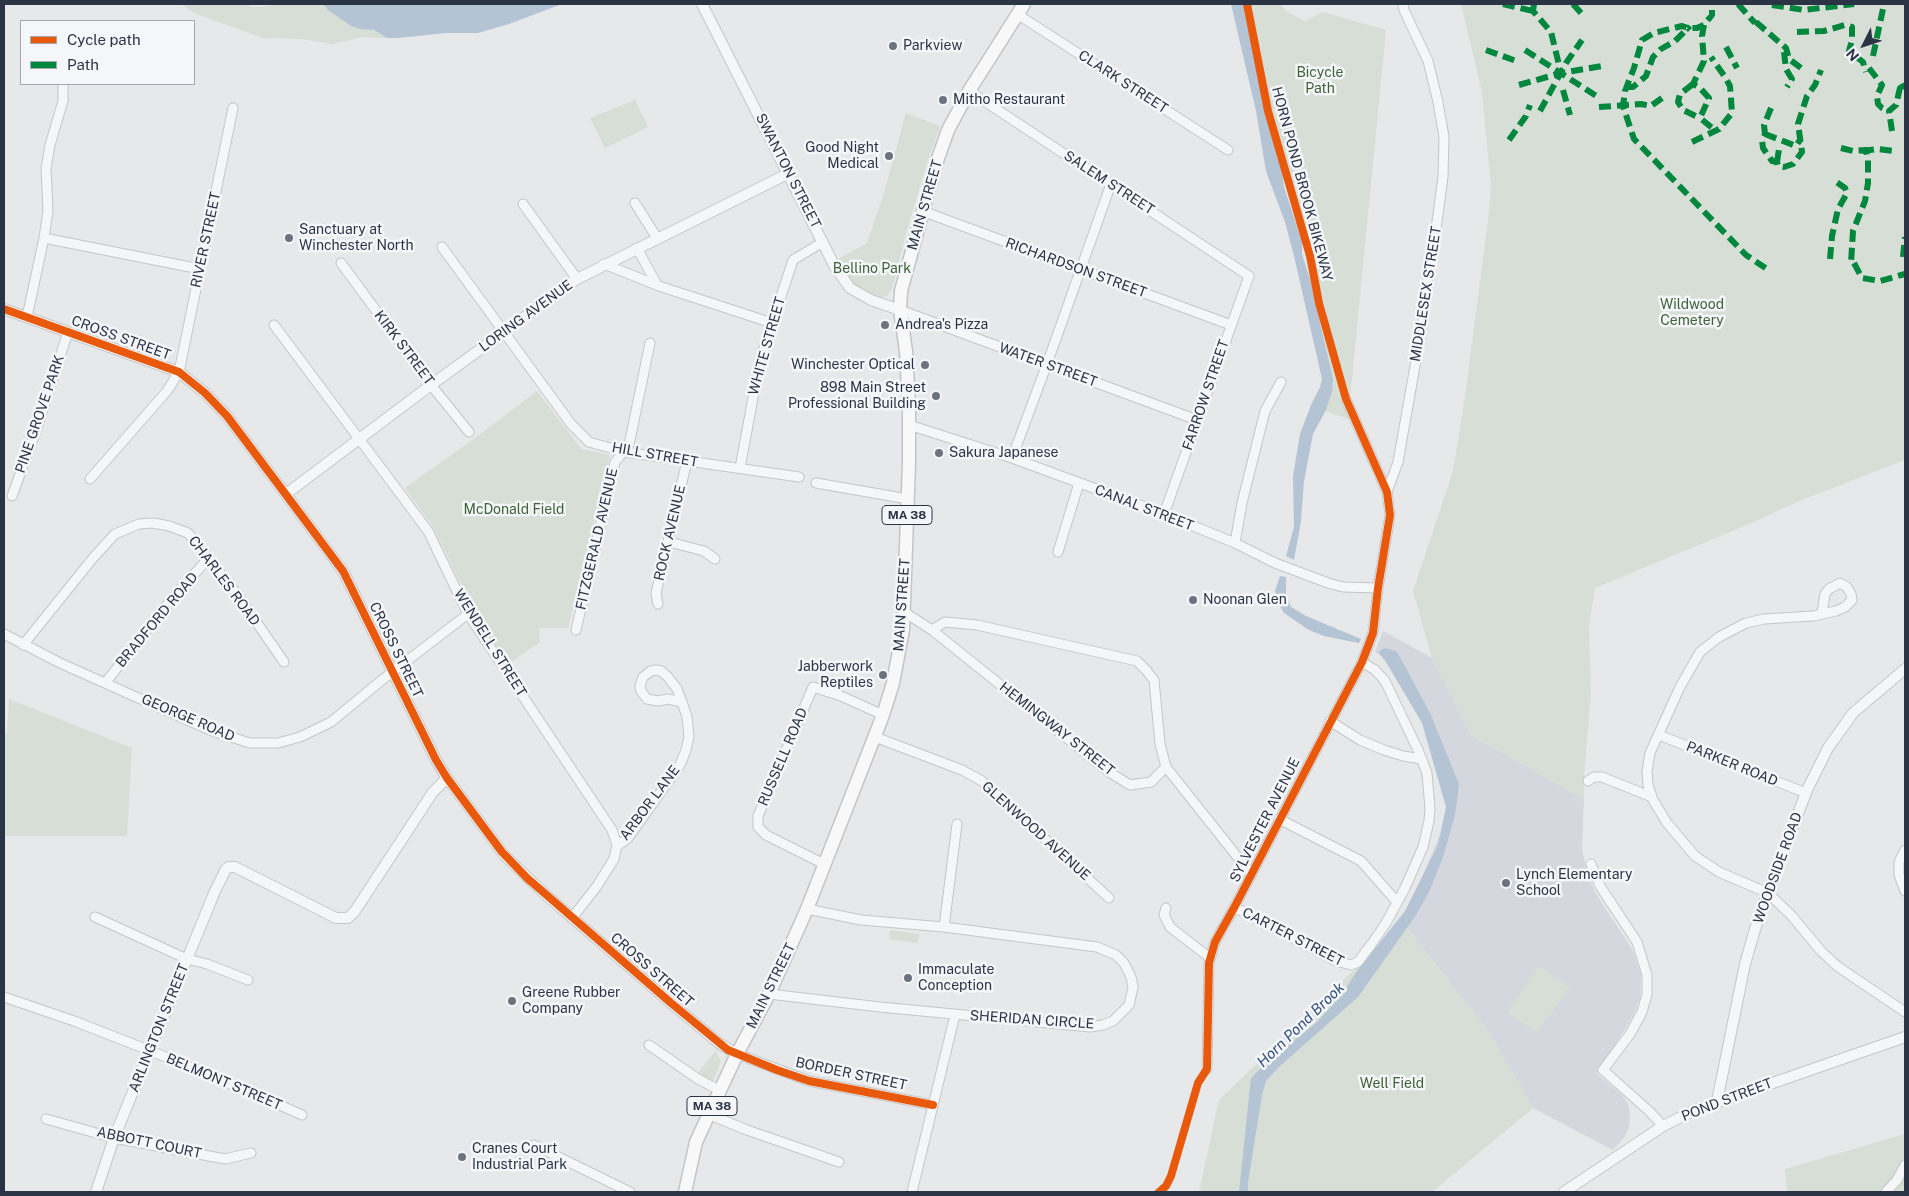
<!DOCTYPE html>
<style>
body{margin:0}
#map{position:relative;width:1909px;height:1196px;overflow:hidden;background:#e6e8ea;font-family:"Public Sans",sans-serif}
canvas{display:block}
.frame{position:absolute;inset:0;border:5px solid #2b3445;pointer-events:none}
.legend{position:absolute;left:20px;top:20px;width:175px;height:65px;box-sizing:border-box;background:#f4f6f9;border:1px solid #a4a8b1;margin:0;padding:6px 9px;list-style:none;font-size:15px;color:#2b3445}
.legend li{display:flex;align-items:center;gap:10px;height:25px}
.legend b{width:25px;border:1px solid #a4a8b1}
.north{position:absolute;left:1839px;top:20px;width:50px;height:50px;-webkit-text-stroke:4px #f4f6f9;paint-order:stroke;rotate:229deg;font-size:14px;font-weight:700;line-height:20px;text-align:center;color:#2b3445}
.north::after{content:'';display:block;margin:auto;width:18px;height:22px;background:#2b3445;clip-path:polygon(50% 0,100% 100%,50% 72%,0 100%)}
</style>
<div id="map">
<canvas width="1909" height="1196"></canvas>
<div class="frame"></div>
<ul class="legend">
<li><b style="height:6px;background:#e8590c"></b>Cycle path</li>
<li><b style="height:6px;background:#00873e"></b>Path</li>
</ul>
<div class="north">N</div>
</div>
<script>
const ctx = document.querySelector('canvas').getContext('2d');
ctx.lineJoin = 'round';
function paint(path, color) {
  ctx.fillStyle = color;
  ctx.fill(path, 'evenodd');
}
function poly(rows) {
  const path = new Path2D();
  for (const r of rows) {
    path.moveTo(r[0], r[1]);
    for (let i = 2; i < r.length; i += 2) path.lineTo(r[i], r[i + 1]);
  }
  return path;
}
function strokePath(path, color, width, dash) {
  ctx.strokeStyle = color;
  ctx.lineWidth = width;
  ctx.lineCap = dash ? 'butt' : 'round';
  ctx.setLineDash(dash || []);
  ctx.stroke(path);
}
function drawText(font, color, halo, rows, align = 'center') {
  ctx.font = font + ' "Public Sans",sans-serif';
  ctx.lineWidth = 5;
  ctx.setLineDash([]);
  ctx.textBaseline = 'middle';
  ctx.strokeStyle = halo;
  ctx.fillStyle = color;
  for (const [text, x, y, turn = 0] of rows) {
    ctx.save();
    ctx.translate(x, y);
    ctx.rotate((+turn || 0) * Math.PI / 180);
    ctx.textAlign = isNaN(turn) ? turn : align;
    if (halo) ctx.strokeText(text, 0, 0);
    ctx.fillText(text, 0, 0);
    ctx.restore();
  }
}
paint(poly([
 [1383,631,1432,658,1471,735,1584,799,1582,849,1587,873,1596,894,1633,951,1641,974,1640,998,1633,1016,1597,1074,1621,1094,1628,1104,1630,1115,1629,1127,1624,1138,1613,1150,1533,1108,1487,1029,1403,923,1451,808,1438,748,1395,665,1375,652]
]), '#d4d7dd');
paint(poly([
 [181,4,246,4,252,7,259,7,279,4,323,4,328,10,351,26,360,29,374,30,387,38,363,37,333,44,301,39,263,38,194,13],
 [1234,4,1280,4,1286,11,1305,21,1323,12,1386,30,1348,419,1320,409,1326,310],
 [1461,4,1905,4,1905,460,1799,501,1754,522,1595,588,1589,625,1591,692,1584,776,1584,799,1471,735,1432,658,1413,591,1453,471,1465,397,1489,212,1491,185,1482,92],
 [635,100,648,127,605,148,590,118],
 [906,113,940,126,927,163,907,230,892,289,887,296,878,298,851,284,838,259,867,243,884,193],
 [537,391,581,449,610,455,568,628,539,628,540,642,508,664,479,620,432,525,405,488,471,441],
 [9,699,132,748,127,836,4,836,4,734,7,733],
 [1403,923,1487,1029,1533,1108,1432,1192,1199,1192,1219,1100],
 [890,930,919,934,918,943,889,939],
 [1539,965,1570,987,1537,1033,1507,1012],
 [715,1051,721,1061,712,1083,697,1075],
 [1905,1134,1905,1192,1787,1192,1785,1169]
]), '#d6ded6');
paint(poly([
 [323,4,562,4,509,24,478,33,446,33,398,38,387,38,374,30,360,29,351,26,328,10],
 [1231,4,1246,4,1255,59,1282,170,1284,187,1302,242,1302,254,1310,279,1333,379,1332,391,1326,410,1313,434,1304,481,1301,521,1294,560,1286,556,1294,527,1293,476,1300,434,1311,405,1320,387,1322,379,1294,256,1285,222,1266,171,1256,111],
 [1280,576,1286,577,1286,595,1291,607,1306,616,1361,639,1359,643,1324,636,1309,630,1284,613,1280,606,1275,591],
 [1386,648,1397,652,1415,685,1430,713,1459,784,1455,815,1443,857,1430,890,1416,915,1358,997,1280,1066,1266,1081,1262,1095,1248,1183,1248,1192,1239,1192,1251,1078,1266,1063,1316,1023,1341,996,1357,971,1405,911,1438,845,1446,807,1422,723,1386,662,1379,653,1381,650]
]), '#b4c4d5');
const minor = poly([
 [1017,14,1228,150],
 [969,91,1249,276,1164,514],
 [635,203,657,238],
 [523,204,577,279],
 [922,211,1231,325],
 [44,238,200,269],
 [442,247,571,424,589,442,625,452,799,477],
 [637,248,657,285],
 [341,263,431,385,469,432],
 [604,264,659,286,772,323],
 [900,310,1197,420],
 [27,317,44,238,48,211,46,168,50,145,63,101,63,84],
 [274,325,428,531,468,614,612,830,617,845,614,859,597,886,572,918],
 [1346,399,1387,492],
 [909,425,1012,458,1164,514,1235,543,1275,563,1328,583,1343,587,1378,588],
 [1012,458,1047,364,1111,184],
 [740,468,760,360,793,260,823,242],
 [90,479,167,391,179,372,233,108],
 [816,483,908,499],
 [12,496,38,425,68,332],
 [669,542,704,551,715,559],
 [1235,543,1242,503,1265,411,1281,382],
 [1058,552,1079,483],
 [658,604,656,593,687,461],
 [904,612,932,630,1109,772,1130,785,1151,782,1166,767],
 [1822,613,1825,594,1829,589,1840,583,1847,587,1851,594,1852,600,1845,607,1836,611,1813,616,1764,619,1746,623,1719,637,1700,652,1680,687,1650,753,1647,771,1648,785,1653,800,1667,823,1695,856,1719,872,1768,893,1791,915,1821,951,1837,966,1905,1012],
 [576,630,615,462,629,445,650,343],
 [932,630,945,622,977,625,1137,661,1146,670,1154,680,1160,744,1166,767,1251,874],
 [4,634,60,663,212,731,250,743,278,743,300,737,331,722,382,680,468,614],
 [23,645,93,558,115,534,139,524,153,523,169,526,188,533,237,594,284,662],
 [106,682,173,597,209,558],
 [1330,721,1360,740,1384,750,1403,756,1422,759],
 [1659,735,1806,793],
 [875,737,962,770,982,781,1109,898],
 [1588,781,1594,777,1602,777,1652,797],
 [1279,819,1361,861,1397,902],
 [617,846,628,838,680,765,686,750,689,737,687,717,682,702,677,689,668,677,661,671,656,670,651,671,643,677,640,686,641,691,647,699,658,701,668,699,682,702],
 [1905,850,1899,862,1899,875,1905,891],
 [824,864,766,835,758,827,758,816,813,687,841,696,883,715],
 [1591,864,1600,886,1637,942,1647,975,1647,994,1642,1012,1630,1034,1603,1070,1649,1111,1663,1126],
 [1234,907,1336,961,1351,965,1358,962,1373,942,1386,923,1405,888,1423,847,1429,821,1430,809,1427,773,1418,750,1385,681,1375,670,1362,662],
 [1166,908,1164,915,1170,927,1210,958],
 [95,917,187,959,207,964,248,980],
 [944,927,957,824],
 [769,994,880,1007,1090,1027,1103,1025,1113,1021,1129,1005,1133,987,1131,977,1124,963,1116,955,1097,947,944,927,861,920,807,909],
 [4,997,74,1021,151,1051,262,1097,302,1115],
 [649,1045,698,1079,719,1090],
 [737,1054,809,1081,933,1105],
 [1207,1069,1209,963,1215,942,1235,906,1362,662,1373,633,1378,588,1390,515,1387,492,1398,462,1423,321,1429,269,1437,222,1443,177,1444,137,1438,102,1428,61,1404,10,1403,4],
 [708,1114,747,1130,839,1162],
 [46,1119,114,1138,225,1159,251,1153],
 [534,1145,630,1192],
 [912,1192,955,1015],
 [1886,1192,1897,1180,1905,1165]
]);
const tertiary = poly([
 [702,4,835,267,850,288,871,300,900,310],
 [4,309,179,372,205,393,227,416,343,571,436,760,447,778,505,856,546,895,671,1003,720,1044,737,1054],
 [286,494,431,385,577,279,789,173],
 [1717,1101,1745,964,1758,919,1807,790,1828,748,1853,713,1905,669],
 [96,1192,114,1138,215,891,226,869,229,867,235,867,336,918,348,918,355,911,433,792,447,778],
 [1564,1192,1663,1126,1695,1110,1905,1037]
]);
const primary = poly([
 [685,1192,696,1142,737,1054,769,994,807,909,883,715,893,683,903,630,909,463,909,407,906,351,900,310,901,291,935,167,948,130,969,91,1024,4]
]);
strokePath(minor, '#c4c6c8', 11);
strokePath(tertiary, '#c4c6c8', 12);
strokePath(primary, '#c2c5c8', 15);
strokePath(minor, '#f5f6f7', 9);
strokePath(tertiary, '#f5f6f7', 10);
strokePath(primary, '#f8f8f8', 12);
strokePath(poly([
 [1503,4,1533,11],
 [1534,4,1533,11,1551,32,1561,73],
 [1573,4,1582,14],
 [1738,4,1755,23],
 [1772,5,1804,10,1854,4],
 [1712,10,1712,15,1704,25,1697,28,1688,28,1682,26,1654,33,1642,40,1634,68,1625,91,1623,106,1634,139,1746,255,1767,269],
 [1756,22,1786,48,1789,59,1805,71],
 [1704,25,1702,36,1704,61,1693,84,1700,88,1709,98,1700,118,1716,131],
 [1797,32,1824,31,1845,25,1852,27,1852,40,1849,51,1863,62,1866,72],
 [1726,47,1737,68],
 [1486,50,1519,62],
 [1525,50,1598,97],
 [1784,52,1786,69,1792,79,1787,87],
 [1873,56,1884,4],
 [1869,68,1882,85,1877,96,1878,104,1882,108,1889,111],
 [1693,84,1680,94,1678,102,1683,110,1700,118],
 [1519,85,1561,73,1602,66],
 [1905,85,1900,88,1899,92,1905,94],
 [1626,87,1633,87,1646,76,1653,57,1661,49,1675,41,1688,28,1690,30],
 [1563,90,1570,115],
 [1599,107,1641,104,1651,106,1662,98],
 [1771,108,1764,125,1765,134,1762,140,1763,148,1772,161,1777,162,1778,166,1784,167,1793,164,1802,152,1798,124,1807,96,1815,85,1821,70],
 [1540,111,1566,63,1582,40],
 [1892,131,1889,111,1896,105,1899,92],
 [1765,134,1796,146,1800,140],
 [1509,140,1526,116,1530,105],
 [1692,142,1719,129,1732,113,1730,86,1725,77,1711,57],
 [1841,148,1853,151,1866,150,1868,160,1868,183,1865,201,1853,231,1851,263],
 [1862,151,1877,149,1894,151],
 [1777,162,1779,149],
 [1903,257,1905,237],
 [1830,259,1832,236,1838,209,1847,193,1845,188,1835,181],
 [1854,263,1862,278,1880,281,1905,274]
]), '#00873e', 6, [12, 6]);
strokePath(poly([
 [4,309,179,372,205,393,227,416,343,571,436,760,447,778,502,852,527,878,671,1003,728,1050,777,1070,809,1081,933,1105],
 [1159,1192,1166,1186,1171,1176,1198,1083,1207,1069,1209,963,1215,942,1235,906,1362,662,1373,633,1378,588,1390,515,1387,492,1346,399,1319,303,1310,256,1268,111,1247,4]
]), '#e8590c', 8);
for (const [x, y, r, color] of [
 [893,46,5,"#6c737f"],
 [943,100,5,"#6c737f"],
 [889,156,5,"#6c737f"],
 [289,238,5,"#6c737f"],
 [885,325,5,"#6c737f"],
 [925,365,5,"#6c737f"],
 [936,396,5,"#6c737f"],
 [939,453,5,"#6c737f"],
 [1193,600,5,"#6c737f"],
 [883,675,5,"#6c737f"],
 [1506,883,5,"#6c737f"],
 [908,978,5,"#6c737f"],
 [512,1001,5,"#6c737f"],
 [462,1157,5,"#6c737f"]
]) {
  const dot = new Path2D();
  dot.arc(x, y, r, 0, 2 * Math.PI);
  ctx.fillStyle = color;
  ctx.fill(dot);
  strokePath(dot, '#f4f6f9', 2);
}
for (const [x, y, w] of [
 [907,515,50],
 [712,1106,50]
]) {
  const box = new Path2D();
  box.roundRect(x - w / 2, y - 9.5, w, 19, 4);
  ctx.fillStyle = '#f4f6f9';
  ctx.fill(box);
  strokePath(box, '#2b3445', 1);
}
drawText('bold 12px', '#2b3445', null, [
 ["MA 38",907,515],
 ["MA 38",712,1106]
]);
drawText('14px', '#2b3445', '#f4f6f9', [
 ["Parkview",903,46],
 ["Mitho Restaurant",953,100],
 ["Good Night",879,148,"right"],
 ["Medical",879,164,"right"],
 ["Sanctuary at",299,230],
 ["Winchester North",299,246],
 ["Andrea's Pizza",895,325],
 ["Winchester Optical",915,365,"right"],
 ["898 Main Street",926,388,"right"],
 ["Professional Building",926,404,"right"],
 ["Sakura Japanese",949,453],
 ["Noonan Glen",1203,600],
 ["Jabberwork",873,667,"right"],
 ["Reptiles",873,683,"right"],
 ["Lynch Elementary",1516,875],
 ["School",1516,891],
 ["Immaculate",918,970],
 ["Conception",918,986],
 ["Greene Rubber",522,993],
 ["Company",522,1009],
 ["Cranes Court",472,1149],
 ["Industrial Park",472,1165]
], 'left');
drawText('14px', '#3f6138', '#f4f6f9', [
 ["Bicycle",1320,73],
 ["Path",1320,89],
 ["Bellino Park",872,269],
 ["Wildwood",1692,305],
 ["Cemetery",1692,321],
 ["McDonald Field",514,510],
 ["Well Field",1392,1084]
]);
drawText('14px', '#2b3445', '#f4f6f9', [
 ["CLARK STREET",1123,82,33],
 ["SWANTON STREET",788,171,63],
 ["SALEM STREET",1109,183,33],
 ["HORN POND BROOK BIKEWAY",1302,184,75],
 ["MAIN STREET",925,205,-74],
 ["RIVER STREET",206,240,-78],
 ["RICHARDSON STREET",1076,268,20],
 ["MIDDLESEX STREET",1426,294,-81],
 ["LORING AVENUE",526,316,-36],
 ["CROSS STREET",121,338,20],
 ["WHITE STREET",767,346,-74],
 ["KIRK STREET",404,348,53],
 ["WATER STREET",1048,365,20],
 ["FARROW STREET",1206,395,-71],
 ["PINE GROVE PARK",40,414,-71],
 ["HILL STREET",655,455,10],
 ["CANAL STREET",1144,508,21],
 ["ROCK AVENUE",670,533,-77],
 ["FITZGERALD AVENUE",597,539,-77],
 ["CHARLES ROAD",224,581,53],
 ["MAIN STREET",902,605,-86],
 ["BRADFORD ROAD",157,620,-50],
 ["WENDELL STREET",490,643,58],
 ["CROSS STREET",396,650,64],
 ["GEORGE ROAD",188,718,23],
 ["HEMINGWAY STREET",1057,729,38],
 ["RUSSELL ROAD",783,757,-67],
 ["PARKER ROAD",1732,764,22],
 ["ARBOR LANE",650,803,-53],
 ["SYLVESTER AVENUE",1265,820,-63],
 ["GLENWOOD AVENUE",1036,831,42],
 ["WOODSIDE ROAD",1778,868,-70],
 ["CARTER STREET",1293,937,27],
 ["CROSS STREET",652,970,41],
 ["MAIN STREET",771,986,-64],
 ["SHERIDAN CIRCLE",1032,1020,4],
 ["ARLINGTON STREET",159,1028,-68],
 ["BORDER STREET",851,1074,12],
 ["BELMONT STREET",224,1082,23],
 ["POND STREET",1727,1100,-21],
 ["ABBOTT COURT",149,1143,12]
]);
drawText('italic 15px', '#34527a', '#f4f6f9', [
 ["Horn Pond Brook",1301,1025,-44]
]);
</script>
